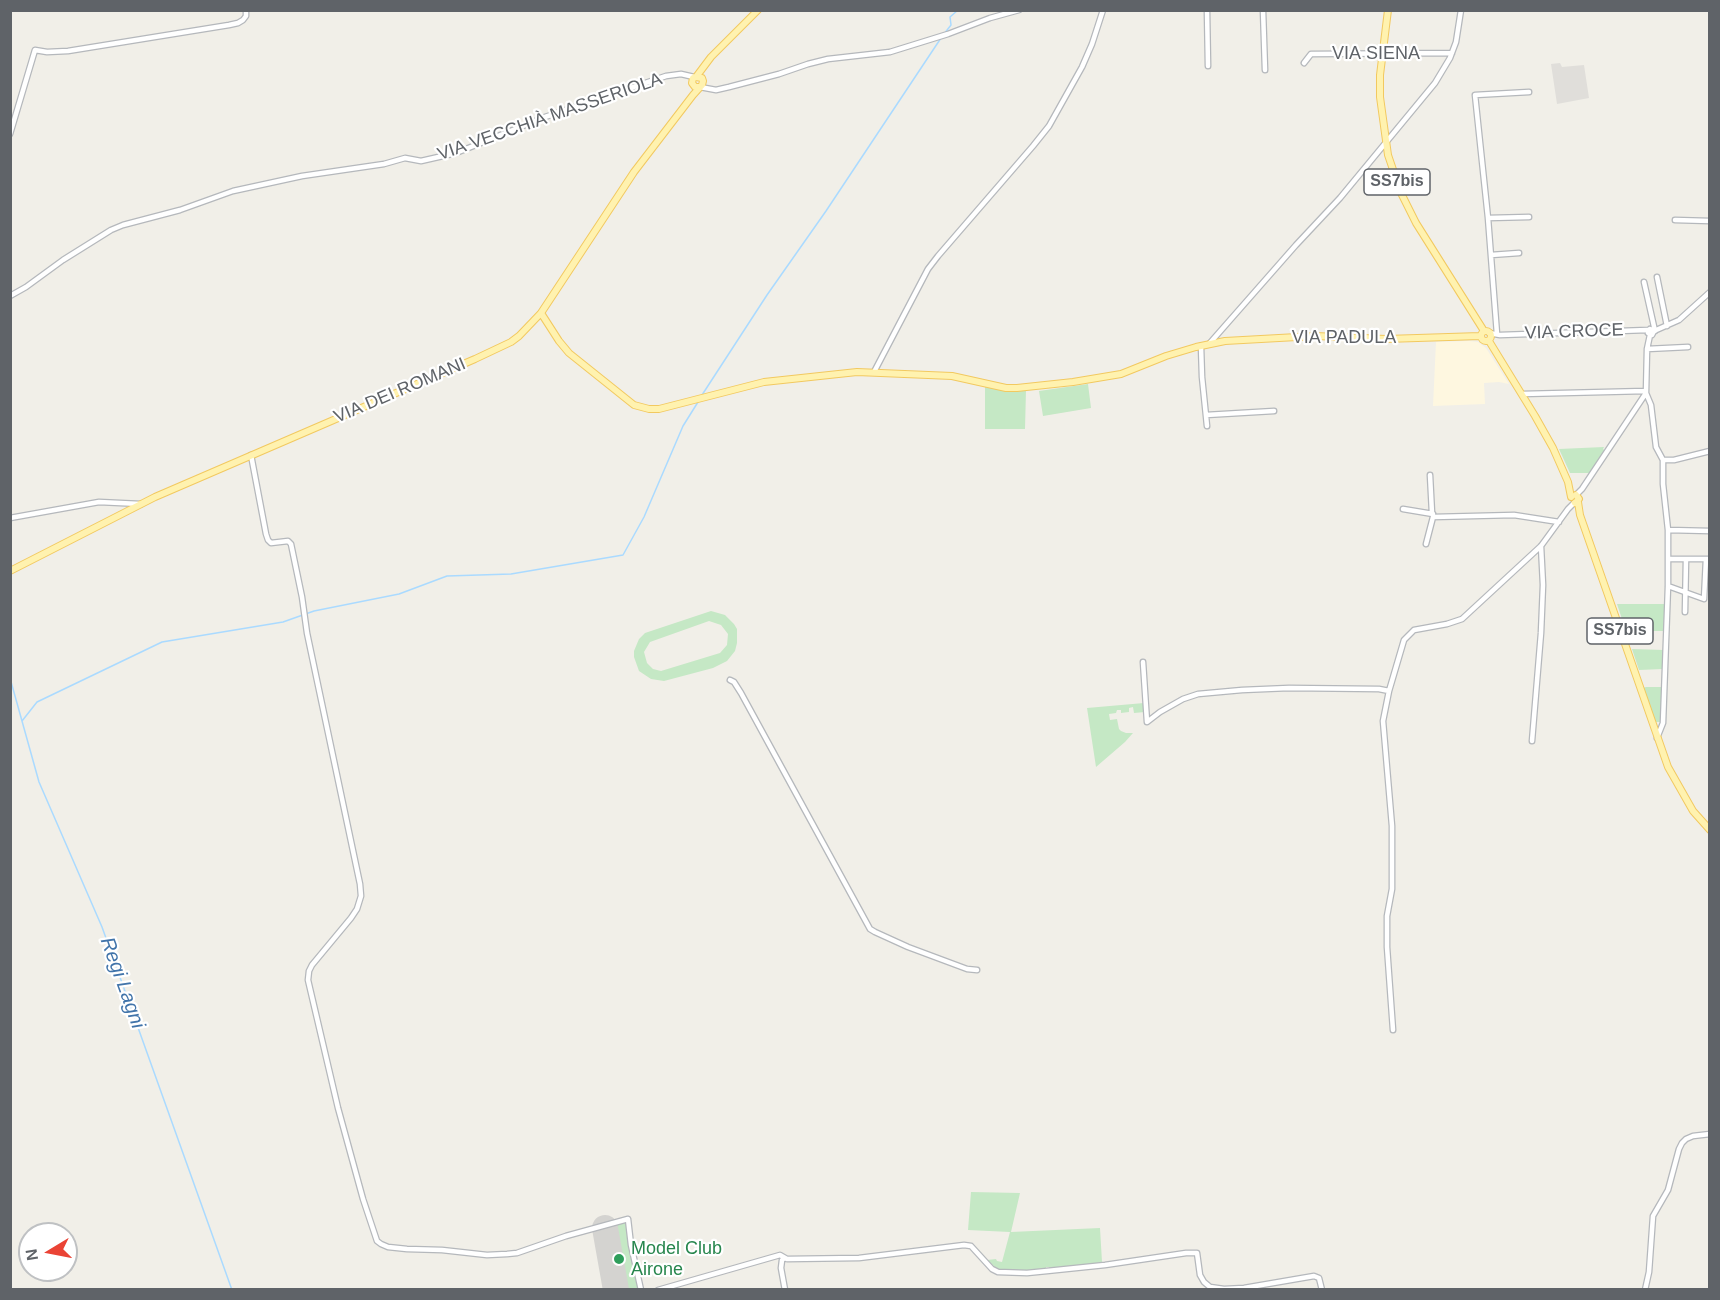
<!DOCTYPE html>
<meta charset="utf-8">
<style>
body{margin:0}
#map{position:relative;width:1720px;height:1300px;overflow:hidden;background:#f1efe8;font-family:Helvetica,sans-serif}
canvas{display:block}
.frame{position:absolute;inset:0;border:12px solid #5f6368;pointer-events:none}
.north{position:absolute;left:18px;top:1222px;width:60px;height:60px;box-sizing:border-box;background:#fff;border:2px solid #bfc1c3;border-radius:50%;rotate:260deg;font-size:16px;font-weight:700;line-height:24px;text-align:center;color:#5f6368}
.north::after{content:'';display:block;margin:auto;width:21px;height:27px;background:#ea4335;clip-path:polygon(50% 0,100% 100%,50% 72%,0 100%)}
</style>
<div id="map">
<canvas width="1720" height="1300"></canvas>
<div class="frame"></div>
<div class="north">N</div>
</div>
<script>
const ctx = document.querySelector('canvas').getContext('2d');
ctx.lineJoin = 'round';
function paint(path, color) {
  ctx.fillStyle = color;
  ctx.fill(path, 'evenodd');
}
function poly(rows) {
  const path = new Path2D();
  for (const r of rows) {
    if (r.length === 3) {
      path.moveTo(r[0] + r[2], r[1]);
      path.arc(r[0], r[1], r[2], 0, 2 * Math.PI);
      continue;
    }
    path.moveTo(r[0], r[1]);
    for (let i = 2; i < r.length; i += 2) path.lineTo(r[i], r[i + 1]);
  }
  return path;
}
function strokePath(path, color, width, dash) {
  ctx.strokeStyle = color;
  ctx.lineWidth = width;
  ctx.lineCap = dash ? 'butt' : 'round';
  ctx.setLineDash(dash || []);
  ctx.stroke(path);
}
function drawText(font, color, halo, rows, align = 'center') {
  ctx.font = font + ' Helvetica,sans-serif';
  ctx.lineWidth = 4.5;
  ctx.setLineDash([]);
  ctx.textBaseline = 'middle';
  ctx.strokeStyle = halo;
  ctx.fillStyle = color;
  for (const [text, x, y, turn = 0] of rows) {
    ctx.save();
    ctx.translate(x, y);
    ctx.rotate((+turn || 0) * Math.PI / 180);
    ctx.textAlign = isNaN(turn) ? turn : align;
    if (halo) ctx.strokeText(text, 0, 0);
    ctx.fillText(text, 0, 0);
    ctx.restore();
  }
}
paint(poly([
 [1469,341,1478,342,1486,348,1509,384,1499,382,1484,383,1485,404,1433,406,1436,342]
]), '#fef7e0');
paint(poly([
 [1560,63,1562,67,1584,65,1589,98,1557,104,1551,64]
]), '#e0deda');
paint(poly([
 [1088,384,1091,408,1043,416,1039,391],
 [985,385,1026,390,1025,429,985,429],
 [1604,447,1603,449,1606,451,1591,473,1570,473,1559,449],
 [1617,604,1666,604,1665,631,1626,631],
 [711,611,725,615,734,624,737,629,737,643,735,651,727,661,713,668,664,681,651,679,639,671,634,657,634,651,639,639,645,633],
 [709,621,721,625,728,634,727,645,720,653,661,671,653,669,647,663,644,652,650,642],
 [1632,649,1664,650,1663,669,1639,670],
 [1646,687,1661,687,1662,721,1660,722,1655,722,1643,688],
 [1144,703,1145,712,1134,713,1133,707,1129,708,1129,712,1121,713,1121,710,1117,710,1116,713,1109,714,1110,720,1117,719,1119,729,1121,731,1126,733,1133,733,1125,742,1096,767,1087,708],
 [971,1192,1020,1193,1011,1232,1100,1228,1102,1262,1102,1264,1049,1269,1049,1267,1046,1267,1046,1269,1034,1271,997,1269,987,1260,996,1259,997,1261,1002,1262,1010,1232,968,1230],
 [626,1222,639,1289,610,1289,600,1228]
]), '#c5e8c5');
strokePath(poly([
 [944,34,951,25,950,17,958,10],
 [702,395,767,295,826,211,941,38],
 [10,678,39,782,102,927,232,1290],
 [22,721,37,702,162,642,283,622,314,611,399,594,447,576,511,574,623,555,644,517,683,426,698,402]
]), '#aadaff', 1.5);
strokePath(poly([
 [605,1228,616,1290]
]), '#d4d3d0', 26);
const minor = poly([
 [1207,10,1208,66],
 [1263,10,1265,70],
 [1304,63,1311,54,1452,53],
 [700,87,716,90,729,87,779,74,808,64,828,59,890,52,948,34,990,18,1019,10],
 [10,134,35,50,47,52,68,51,229,25,238,23,243,20,246,16,246,10],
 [1488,218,1529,217],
 [1675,220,1710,221],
 [1491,255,1519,253],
 [1657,277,1667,326],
 [1644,282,1655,331],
 [10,296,26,287,63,260,111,230,123,225,180,210,233,191,302,176,384,164,405,158,421,161,456,153,545,117,666,76,681,74,694,77],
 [1654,331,1650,329,1648,333,1652,335,1654,331,1679,320,1710,292],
 [1489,333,1500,335,1648,330],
 [1497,334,1488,218,1475,95,1529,92],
 [1209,344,1296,245,1340,198,1435,83,1450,58,1456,42,1461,10],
 [1201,346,1202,377,1207,426],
 [1647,349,1688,347],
 [874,372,928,269,938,256,1033,146,1049,126,1082,67,1092,44,1103,10],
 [1646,393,1651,405,1656,447,1663,460,1674,460,1710,451],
 [1522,394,1646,391],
 [1206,415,1274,411],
 [251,455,266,534,268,540,271,543,288,541,291,544,302,597,307,633,360,884,361,896,357,909,351,918,312,965,309,971,308,980,338,1108,363,1199,377,1241,381,1244,388,1247,407,1249,442,1250,487,1255,507,1254,517,1253,566,1236,628,1219,631,1245,641,1290],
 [1430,475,1432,513],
 [1576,495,1582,489,1646,393,1647,349,1650,335],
 [1403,509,1433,514],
 [10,518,99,502,141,504],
 [1668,530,1710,531],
 [1426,544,1433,517,1514,515,1559,522],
 [1668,559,1710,559],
 [1668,586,1704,599,1706,559],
 [1685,612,1686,559],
 [1143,662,1147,722,1160,712,1183,699,1198,694,1242,690,1289,688,1379,689,1389,691],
 [730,680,734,682,741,693,870,929,875,932,908,947,967,969,977,970],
 [1657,738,1663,723,1668,586,1668,530,1663,484,1663,460],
 [1532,741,1541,633,1543,585,1541,546],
 [1393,1030,1387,947,1387,916,1392,889,1392,826,1383,721,1389,691,1404,640,1414,630,1447,624,1462,619,1541,546,1568,509,1574,503],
 [785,1258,782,1260,781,1268,785,1290],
 [658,1290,780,1255,787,1259,859,1258,964,1245,971,1246,992,1269,998,1272,1027,1273,1047,1271,1105,1265,1186,1253,1197,1253,1200,1275,1204,1282,1210,1287,1224,1289,1244,1288,1314,1276,1319,1278,1322,1290],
 [1645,1290,1649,1272,1653,1216,1668,1190,1679,1149,1682,1143,1686,1139,1693,1136,1710,1134]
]);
const major = poly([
 [1388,10,1380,75,1380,97,1388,155,1401,193,1416,223,1484,331],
 [696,77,711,57,758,10],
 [541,313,559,341,569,353,634,405,649,409,659,409,764,382,857,372,952,376,1006,388,1017,388,1073,382,1121,374,1166,356,1196,347,1225,341,1315,336,1386,339,1480,336],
 [1486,336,5],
 [1489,341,1535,416,1553,448,1568,482,1571,497],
 [1578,502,1580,515,1668,767,1693,811,1710,830],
 [1575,503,1579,499,1576,495],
 [10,571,155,497,475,359,511,342,519,336,541,313,634,172,693,95,702,85,703,81,702,78,696,77,693,78,692,83,695,87,700,87]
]);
strokePath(minor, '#b5b8bc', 7);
strokePath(major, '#f2c960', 8);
strokePath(minor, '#fff', 4.5);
strokePath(major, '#fff2af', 6);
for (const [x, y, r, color] of [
 [619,1259,6,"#2e9e5b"]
]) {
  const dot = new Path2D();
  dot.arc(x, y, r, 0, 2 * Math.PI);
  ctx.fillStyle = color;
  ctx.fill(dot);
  strokePath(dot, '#fff', 2);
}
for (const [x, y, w] of [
 [1397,182,66],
 [1620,631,66]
]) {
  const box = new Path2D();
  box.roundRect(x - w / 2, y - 13, w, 26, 4.5);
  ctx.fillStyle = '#fff';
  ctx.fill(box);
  strokePath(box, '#5f6368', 1.5);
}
drawText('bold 16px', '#5f6368', null, [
 ["SS7bis",1397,182],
 ["SS7bis",1620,631]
]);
drawText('18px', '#5f6368', '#fff', [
 ["VIA SIENA",1376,54],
 ["VIA VECCHIÀ MASSERIOLA",550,117,-19],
 ["VIA CROCE",1574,332,-2],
 ["VIA PADULA",1344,338],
 ["VIA DEI ROMANI",400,391,-23]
]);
drawText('18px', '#27864d', '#fff', [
 ["Model Club",631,1249],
 ["Airone",631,1270]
], 'left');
drawText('italic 20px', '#4174aa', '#fff', [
 ["Regi Lagni",122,983,70]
]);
</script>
